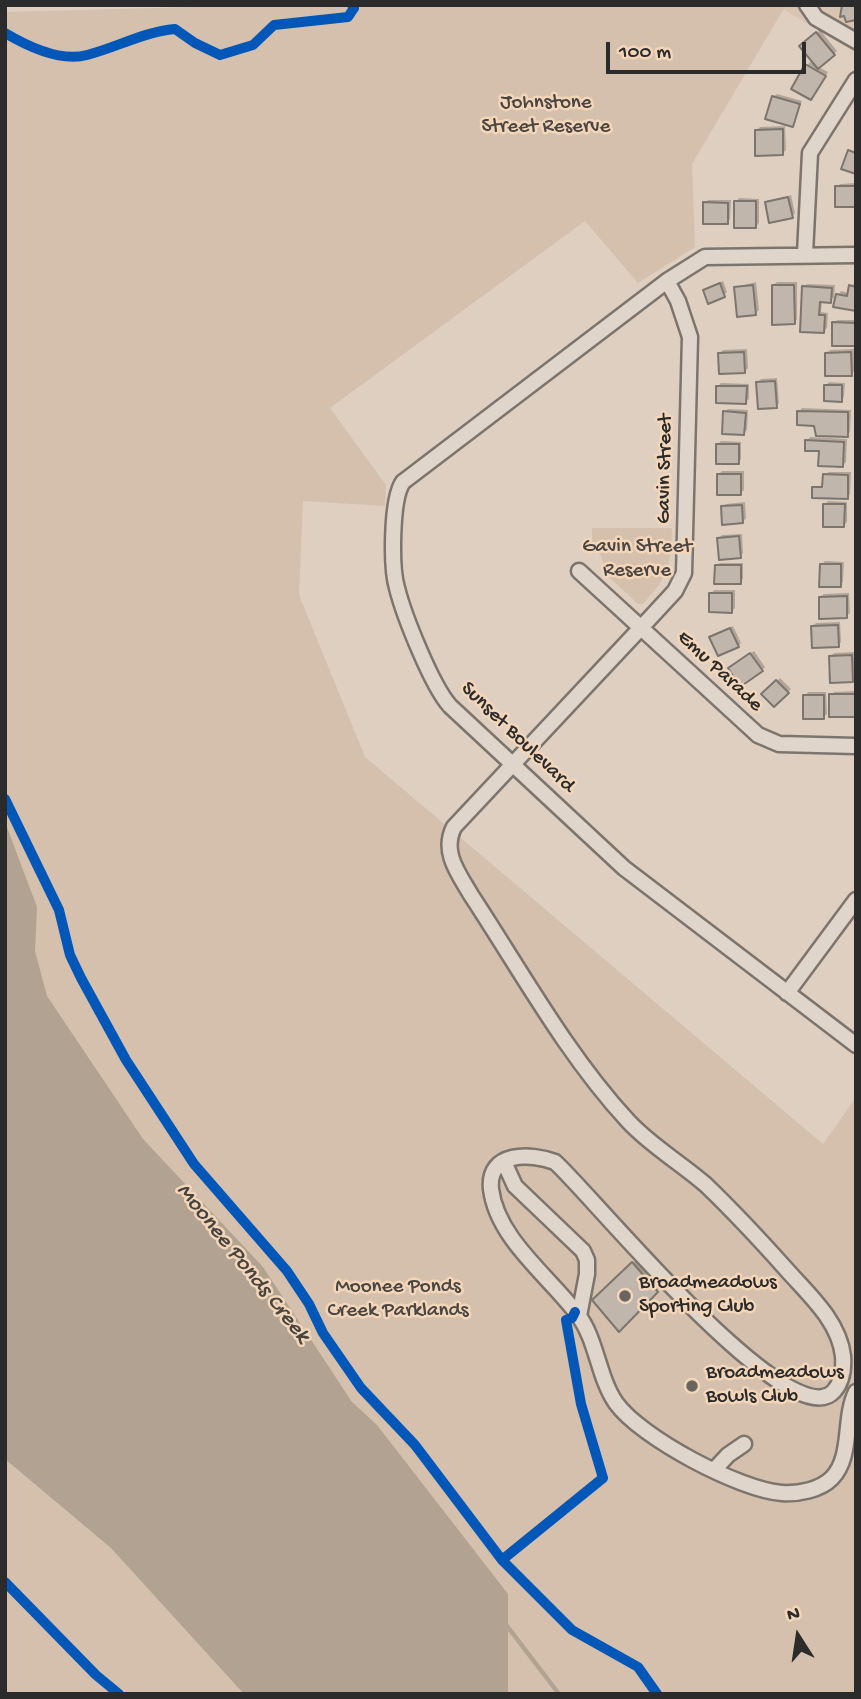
<!DOCTYPE html>
<style>
body{margin:0}
#map{position:relative;width:861px;height:1699px;overflow:hidden;background:#decfc0;font-family:"Gochi Hand",sans-serif}
canvas{display:block}
.frame{position:absolute;inset:0;border:7px solid #2b2b2b;pointer-events:none}
.north{position:absolute;left:763px;top:1601px;width:70px;height:70px;-webkit-text-stroke:5px #f3d6b9;paint-order:stroke;rotate:348deg;font-size:19px;font-weight:700;line-height:28px;text-align:center;color:#2b2b2b}
.north::after{content:'';display:block;margin:auto;width:24px;height:32px;background:#2b2b2b;clip-path:polygon(50% 0,100% 100%,50% 72%,0 100%)}
.scale{position:absolute;left:606px;top:42px;width:200px;height:32px;box-sizing:border-box;border:4px solid #2b2b2b;border-top:0;padding-left:9px;font-size:21px;line-height:24px;white-space:nowrap;color:#2b2b2b;-webkit-text-stroke:5px #f3d6b9;paint-order:stroke}
</style>
<div id="map">
<canvas width="861" height="1699"></canvas>
<div class="frame"></div>
<div class="north">N</div>
<div class="scale">100 m</div>
</div>
<script>
const c = document.querySelector('canvas').getContext('2d');
c.lineJoin = 'round';
function fillPath(path, color) { c.fillStyle = color; c.fill(path, 'evenodd'); }
function trace(path, color, width, dash) { c.strokeStyle = color; c.lineWidth = width; c.lineCap = dash ? 'butt' : 'round'; c.setLineDash(dash || []); c.stroke(path); }
function write(font, color, halo, rows, align = 'center') {
  c.font = font + ' "Gochi Hand",sans-serif'; c.lineWidth = 5; c.setLineDash([]); c.textBaseline = 'middle'; c.strokeStyle = halo; c.fillStyle = color; for (const [text, x, y, turn = 0] of rows) {
    c.save(); c.translate(x, y); c.rotate((+turn || 0) * Math.PI / 180); c.textAlign = isNaN(turn) ? turn : align; if (halo) c.strokeText(text, 0, 0); c.fillText(text, 0, 0); c.restore();
  }
}
fillPath(new Path2D(`
 M786 5H856V53L783 9Z`), '#d8c4b0');
fillPath(new Path2D(`
 M272 5H786L692 164 695 247 638 283 585 221 330 408 386 485 385 506 303 501 299 595 365 757 823 1144 856 1097V1694H5V12Z
 M592 528H672C671 567 669 575 643 604H638L610 578 601 556 592 546Z`), '#d4c0ac');
fillPath(new Path2D(`
 M5 822 37 907 35 951 47 996 143 1139 263 1267 352 1402 377 1425 508 1594V1694H244L111 1548 5 1459Z`), '#b2a291');
fillPath(new Path2D(`
 M820 30 837 51 818 67 828 72 814 95 807 65 810 62 817 66 804 43Z
 M777 94 802 101 793 125 773 97Z
 M785 126 786 150 783 153 757 130 760 127Z
 M856 183V205L837 187 840 184Z
 M791 195 795 213 792 216 766 203Z
 M739 198 759 199V223L756 226 736 202Z
 M708 200H731L730 219 727 223 705 203Z
 M723 281 727 292 724 295 705 291Z
 M756 282 759 310 756 313 736 287Z
 M777 282H797V319L794 323 773 285Z
 M854 283H856V310L838 295 841 291 849 293Z
 M807 284 835 285 834 298 822 301 821 312 828 313 827 328 823 332 804 287Z
 M837 320H856V344L834 323Z
 M747 349 748 368 745 371 720 353 723 350Z
 M854 349V371L851 374 827 353 830 350Z
 M777 378 779 403 776 406 757 383 761 379Z
 M829 382 845 383 844 397 841 400 826 385Z
 M721 383 749 384V399L745 402 718 386Z
 M802 408 851 410 850 432 847 435 816 424 799 412Z
 M728 409 748 410 747 430 744 433 725 412Z
 M810 437 847 439 846 462 843 465 807 441Z
 M721 441 741 442V459L738 463 718 444Z
 M722 471H744V490L740 493 719 474Z
 M828 472H851L850 494 847 497 814 488 824 485Z
 M828 501 847 502V522L844 525 825 504Z
 M745 502 746 518 743 522 723 507 726 504Z
 M742 534 743 553 740 557 719 538 722 535Z
 M825 561 844 562 843 582 840 585 822 564Z
 M720 563H743V579L740 583 716 566Z
 M714 590H735V608L732 611 711 594Z
 M849 593 850 613 846 616 820 597 824 594Z
 M840 622 841 642 838 646 813 626 816 623Z
 M733 626 741 643 738 646 712 637Z
 M754 651 765 667 762 670 733 665Z
 M854 652 855 677 852 680 830 657 834 653Z
 M780 678 791 689 774 705 764 694Z
 M856 691V715L831 695 834 692Z
 M808 692H826L827 714 823 717 805 696Z
 M638 1258 662 1286 619 1329 595 1300Z`), '#0003');
trace(new Path2D(`
 M504 1622 559 1694`), '#b2a291', 4.5);
const building = new Path2D(`
 M842 5H856V20L846 22 844 16 840 17Z
 M816 32 835 55 818 69 799 46Z
 M805 64 826 76 811 100 791 89Z
 M772 96 800 104 793 127 765 119Z
 M783 129V155L755 156V130Z
 M848 150 856 153V174L841 169Z
 M835 186H856V207H835Z
 M788 197 793 218 769 223 765 202Z
 M734 201H756V228H734Z
 M703 202 728 203V224H703Z
 M720 283 725 297 708 304 703 290Z
 M753 285 756 315 737 317 734 287Z
 M772 285H794L795 324 772 325Z
 M849 285 856 287V311L833 307 836 294 847 296Z
 M802 286 832 288 831 303 820 302 819 315H825L824 333 800 332Z
 M832 322 856 323V346H832Z
 M744 352 745 373 719 374 718 353Z
 M851 352 852 376H825V353Z
 M775 381 777 408 758 409 756 382Z
 M824 385H842V402L824 401Z
 M716 386H747L746 404 716 403Z
 M723 411 746 413 744 435 722 434Z
 M797 411 848 412V437L816 436 814 426 797 425Z
 M805 440 844 442 843 467 818 466 819 451H805Z
 M716 444H739V464H716Z
 M717 474H741V495H717Z
 M823 474 848 475V499L812 498V487H822Z
 M823 504H845L844 527H823Z
 M742 505 743 523 722 525 721 506Z
 M739 536 741 558 719 560 717 538Z
 M820 564H841V587H819Z
 M715 565H741V584H714Z
 M709 593H732V613L709 612Z
 M847 596V618L819 619V597Z
 M838 625 839 647 812 648 811 626Z
 M730 628 739 647 718 656 709 637Z
 M750 653 763 671 740 687 728 668Z
 M852 655 853 682 830 683 829 656Z
 M776 680 789 693 774 707 761 694Z
 M829 694H856V717H829Z
 M803 695H824V719H803Z
 M632 1262 658 1292 619 1332 592 1300Z`);
fillPath(building, '#c0b6ac');
trace(building, '#7c756e', 2);
const minor = new Path2D(`
 M807 5 816 18 856 41
 M805 254 810 153 856 80
 M856 255 705 257 667 281 403 482C391 499 391 568 397 588 404 616 432 686 450 706L624 868 856 1045
 M667 281 678 301 690 337 684 573 675 591 651 617 454 827C441 852 459 874 471 895 521 971 567 1055 628 1121 651 1146 681 1163 706 1185 734 1212 761 1241 786 1269 809 1295 839 1321 843 1356 844 1369 843 1381 834 1391 791 1440 590 1193 555 1162 531 1153 487 1151 491 1189 497 1239 550 1277 578 1315 597 1340 598 1377 616 1403 641 1438 740 1490 782 1493 799 1494 820 1490 832 1478 853 1456 843 1418 856 1392
 M579 571 758 735 779 744 856 746
 M787 993 856 900
 M504 1162 515 1186 583 1251 587 1260V1274L579 1316
 M714 1470 728 1455 744 1444`);
trace(minor, '#7c756e', 19);
trace(minor, '#e0d5ca', 14);
trace(new Path2D(`
 M5 33C27 46 61 62 87 55 118 47 143 32 175 29L195 43 220 55 253 45 274 25 348 17 354 8 352 5
 M5 799 59 910 70 955 81 978 126 1060 194 1164 287 1271 309 1304 323 1333 361 1388 415 1445 502 1560 572 1630 638 1667 657 1694
 M502 1560 603 1478 581 1404 566 1320 572 1318 575 1312
 M5 1582 96 1675 119 1694`), '#0057b8', 10);
for (const [x, y, r, color] of [
 [625,1296,7,"#6a645f"],
 [692,1386,7,"#6a645f"]
]) { const dot = new Path2D(); dot.arc(x, y, r, 0, 2 * Math.PI); c.fillStyle = color; c.fill(dot); trace(dot, '#f3d6b9', 2.5); }
write('21px', '#4b4642', '#f3d6b9', [
 ["Johnstone",546,104],
 ["Street Reserve",546,128],
 ["Gavin Street",637,548],
 ["Reserve",637,572],
 ["Moonee Ponds",398,1288],
 ["Creek Parklands",398,1312]
]);
write('21px', '#2b2b2b', '#f3d6b9', [
 ["Gavin Street",666,469,-89],
 ["Emu Parade",719,672,43],
 ["Sunset Boulevard",517,738,44]
]);
write('21px', '#2b2b2b', '#f3d6b9', [
 ["Broadmeadows",639,1284],
 ["Sporting Club",639,1308],
 ["Broadmeadows",706,1374],
 ["Bowls Club",706,1398]
], 'left');
write('italic 23px', '#484440', '#f3d6b9', [
 ["Moonee Ponds Creek",242,1264,51]
]);
</script>
